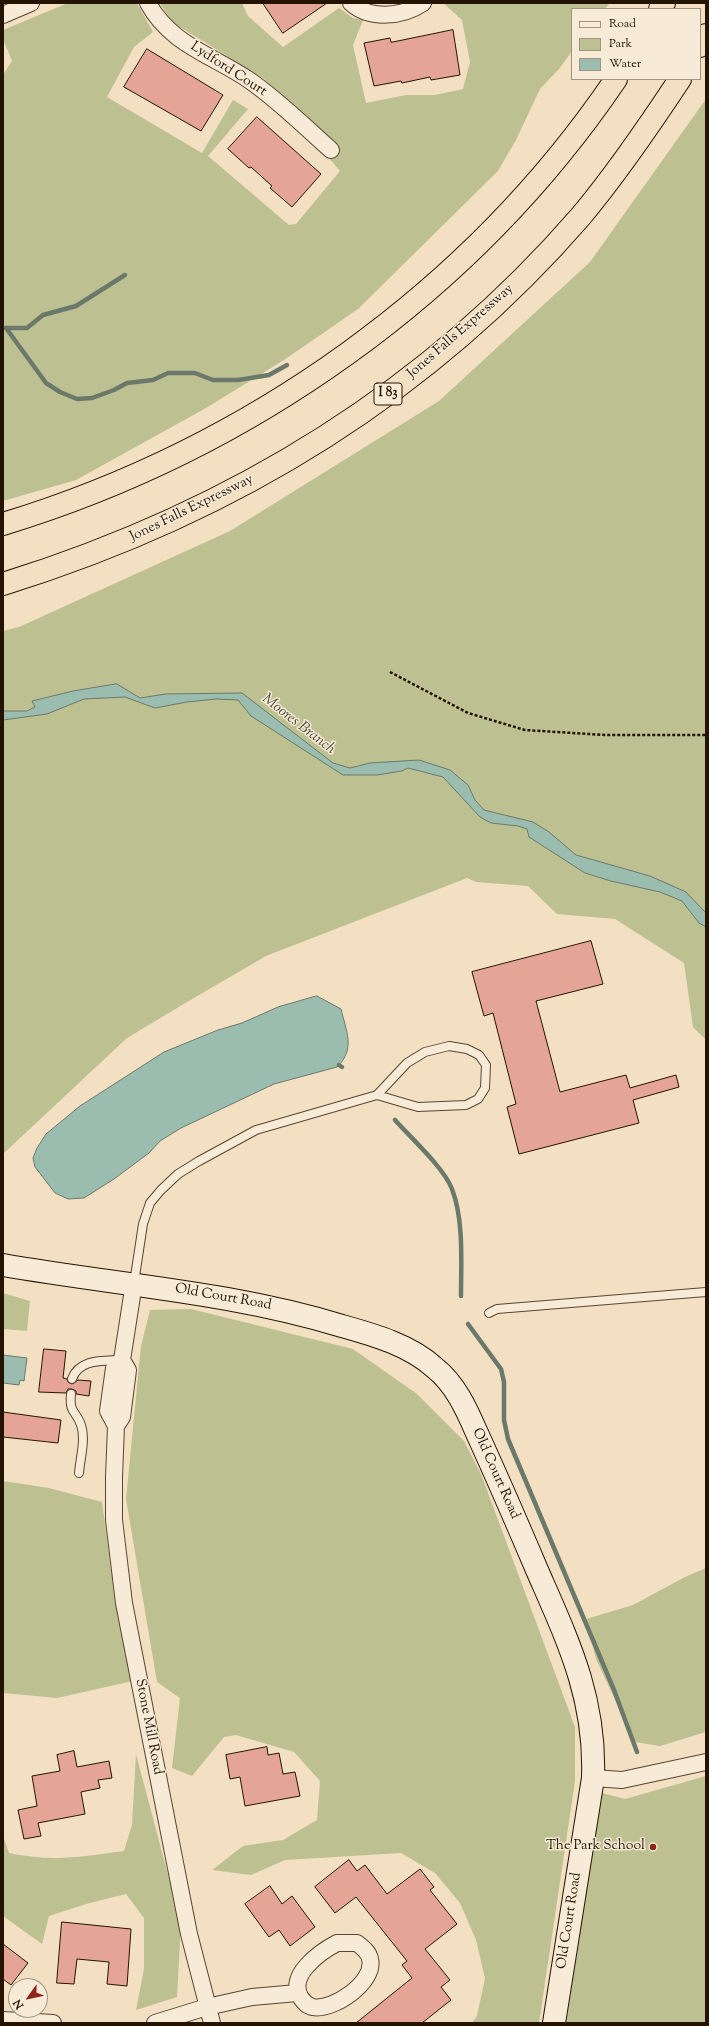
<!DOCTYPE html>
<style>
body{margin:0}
#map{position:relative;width:709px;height:2026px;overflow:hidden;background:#f3dfc2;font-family:"Sorts Mill Goudy",serif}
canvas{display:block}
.frame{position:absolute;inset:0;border:4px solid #241301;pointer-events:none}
.legend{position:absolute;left:571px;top:8px;width:130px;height:72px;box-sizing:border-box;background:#f7ead7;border:1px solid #a39481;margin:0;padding:5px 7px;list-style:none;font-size:12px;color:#241301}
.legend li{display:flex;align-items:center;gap:8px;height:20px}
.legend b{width:20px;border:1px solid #a39481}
.north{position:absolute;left:8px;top:1978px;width:40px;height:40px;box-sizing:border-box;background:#f7ead7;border:1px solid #a39481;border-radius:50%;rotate:237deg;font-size:11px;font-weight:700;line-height:16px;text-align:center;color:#241301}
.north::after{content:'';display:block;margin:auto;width:14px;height:18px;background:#8f2418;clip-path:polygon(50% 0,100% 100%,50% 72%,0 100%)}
</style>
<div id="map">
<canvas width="709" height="2026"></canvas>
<div class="frame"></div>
<ul class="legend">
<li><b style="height:5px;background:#f7ead7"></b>Road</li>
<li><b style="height:11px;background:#bdc192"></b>Park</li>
<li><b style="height:11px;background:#9bbdb0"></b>Water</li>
</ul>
<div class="north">N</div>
</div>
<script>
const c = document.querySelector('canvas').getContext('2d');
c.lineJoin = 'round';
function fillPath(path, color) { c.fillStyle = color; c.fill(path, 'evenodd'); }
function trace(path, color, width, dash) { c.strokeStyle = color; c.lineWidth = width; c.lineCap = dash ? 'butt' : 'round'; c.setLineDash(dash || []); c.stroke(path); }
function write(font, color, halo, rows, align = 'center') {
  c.font = font + ' "Sorts Mill Goudy",serif'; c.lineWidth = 3; c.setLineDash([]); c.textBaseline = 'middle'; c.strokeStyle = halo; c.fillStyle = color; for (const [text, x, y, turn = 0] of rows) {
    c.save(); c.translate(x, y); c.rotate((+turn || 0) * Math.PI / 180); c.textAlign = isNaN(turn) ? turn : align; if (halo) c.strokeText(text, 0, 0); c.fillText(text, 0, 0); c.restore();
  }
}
fillPath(new Path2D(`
 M68 3H137L153 32 134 47 107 97 202 153 233 100 248 109 208 156 289 225 296 224 340 171 329 158 339 146 263 78 172 22 160 3H242L248 16 283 47 339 8 353 18 363 20 353 45 366 103 406 95H435L463 89 470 62 462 20 443 3H610L605 9H572V51L559 69 540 89 516 140 498 171 358 309 284 360 206 408 76 480 3 501V75L12 61 3 39V30Z
 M706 99V1040L693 1027 684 963 615 919 557 914 528 886 476 882 467 878 266 956 187 1002 127 1038 3 1154V631L19 627 230 531 439 401 590 262Z
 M3 1293 30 1301 27 1331 3 1329Z
 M191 1309 353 1349 417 1394 464 1441 481 1474 575 1727V1781L539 2023H472L477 2016 485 1978 476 1940 460 1903 435 1873 401 1853 285 1860 251 1875 212 1870 243 1846 283 1840 317 1820 320 1781 294 1752 236 1735 224 1737 192 1776 172 1768 180 1698 157 1682 126 1499 141 1346 150 1310Z
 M3 1481 49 1488 102 1502 113 1582 133 1681 57 1698 3 1693Z
 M706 1568V1732L660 1746 635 1742 596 1659 586 1619 633 1605 685 1577Z
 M136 1754 181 1924 177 1997 136 2010 144 1969V1918L126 1894 86 1904 49 1916 42 1944 3 1916V1836L9 1853C52 1862 81 1857 124 1851L132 1825Z
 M706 1776V2023H566L602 1793 625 1799Z`), '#bdc192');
const water = new Path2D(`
 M117 684 140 698 166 694 242 693 333 763 350 768 370 763 419 760 450 770 468 785 475 800 484 810 533 822 549 832 576 855 650 876 686 892 706 913V927L699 923 682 901 660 892 611 881 585 873 529 837 527 829 518 826 491 823 480 817 443 777 408 768 402 771 377 775H343L251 716 238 700 216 699 187 702 155 708 125 697 84 699 47 714 3 720V711H27L35 707 32 701 73 691Z
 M317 996 341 1009C346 1031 356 1049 337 1067L274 1084 181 1128 160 1141 149 1153 114 1179 84 1198 68 1199 55 1193 35 1167 33 1158 37 1148 46 1134 80 1106 164 1052 218 1030 242 1023 278 1007Z
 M3 1355 27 1358 24 1381 20 1380 19 1385 3 1383Z`);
fillPath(water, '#9bbdb0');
trace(water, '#6b796a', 1);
trace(new Path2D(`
 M6 328 46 383 60 392 77 399 92 398 114 390 127 383 153 380 168 373H195L213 380H238L269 375 287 365
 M6 328H27L43 315 76 306 125 275
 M339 1065 342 1067
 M395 1120C411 1138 444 1168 452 1189 464 1220 461 1263 461 1296
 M468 1324 501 1369 504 1382V1420L508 1439 614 1690 637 1752`), '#6b796a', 4.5);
const building = new Path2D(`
 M263 3H327L283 33Z
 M453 30 460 75 431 80 430 77 402 83 401 81 374 86 364 43 390 38 391 42Z
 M147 49 223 95 201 131 124 87Z
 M257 117 321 174 292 207 270 188 272 186 251 167 249 168 228 149Z
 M591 941 603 984 536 1001 560 1092 626 1075 630 1088 676 1075 679 1087 633 1100 639 1123 519 1154 507 1107 516 1104 493 1013 484 1016 472 972Z
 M44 1349 66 1351 63 1378 67 1379 68 1382 72 1384 78 1380 91 1381 89 1396 76 1394V1391L72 1389H68L66 1393 39 1392Z
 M3 1412 61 1420 58 1443 3 1437Z
 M267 1747 268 1755 279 1753 283 1774 295 1772 300 1796 245 1806 240 1777 230 1779 226 1755Z
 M74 1751 77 1767 109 1761 112 1778 98 1780 100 1788 81 1792 85 1814 38 1823 41 1836 24 1839 18 1810 37 1806 32 1776 60 1771 57 1755Z
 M349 1860 357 1871 365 1865 387 1894 420 1869 434 1887 430 1890 457 1924 425 1949 450 1980 441 1987 451 2000 422 2023H356L412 1978 402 1965 407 1961 356 1897 335 1913 315 1887Z
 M270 1886 282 1904 292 1896 315 1927 290 1946 279 1930 269 1937 245 1904Z
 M62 1922 131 1929 127 1986 107 1984 109 1962 77 1959 74 1984 57 1983Z
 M3 1944 28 1963 11 1985 3 1979Z`);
fillPath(building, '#e4a596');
trace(building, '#241301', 1);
const lane = new Path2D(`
 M134 1283 143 1224 150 1203 161 1190 178 1174 199 1161 256 1130 377 1095 407 1063 425 1052 449 1046 467 1049 479 1055 486 1065 485 1088 478 1099 466 1105 418 1107 377 1095
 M489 1313 497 1309 706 1292
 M72 1379C79 1359 102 1361 120 1360
 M71 1394C69 1414 76 1410 81 1425 86 1439 80 1459 79 1473`);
const street = new Path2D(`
 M148 3C170 44 212 55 249 80 278 100 304 126 331 150
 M351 3C370 20 402 17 423 3
 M3 15 31 3
 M134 1283 122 1360 128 1370 122 1417 116 1426 114 1477V1520L124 1603 189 1934 212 2023
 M116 1426 108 1411 114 1368 122 1360
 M593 1778 622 1780 706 1762
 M337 1943H357C362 1947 369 1952 370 1959 376 1982 333 2011 313 2007 307 2006 304 2002 301 1998 286 1976 320 1952 337 1943Z
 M3 2020 53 2023
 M155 2023 207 2007 252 1997 297 1993`);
const secondary = new Path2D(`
 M3 1265C117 1285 231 1292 342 1326 374 1335 410 1345 435 1368 455 1384 466 1408 476 1431 497 1477 517 1523 537 1570 568 1641 596 1698 593 1778L554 2023`);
const highway = new Path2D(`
 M660 9 664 3
 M700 46 706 35
 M3 524C249 449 471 293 616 79
 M3 584C228 514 426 395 581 216 617 173 649 126 680 79`);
trace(lane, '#584631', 10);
trace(street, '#584631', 18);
trace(secondary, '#241301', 24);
trace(highway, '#241301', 24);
trace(new Path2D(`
 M390 672 468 713 525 730 605 735H706`), '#241301', 2.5, [3, 2]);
trace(lane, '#f7ead7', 8);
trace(street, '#f7ead7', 16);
trace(secondary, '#f7ead7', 22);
trace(highway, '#f3dfc2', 22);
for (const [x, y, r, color] of [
 [653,1847,4,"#8f2418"]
]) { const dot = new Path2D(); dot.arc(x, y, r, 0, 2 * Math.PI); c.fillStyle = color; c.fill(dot); trace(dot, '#f7ead7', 1.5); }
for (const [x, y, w] of [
 [388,394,28]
]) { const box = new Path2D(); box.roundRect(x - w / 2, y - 11, w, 22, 3); c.fillStyle = '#f7ead7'; c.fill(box); trace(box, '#241301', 1); }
write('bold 13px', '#241301', null, [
 ["I 83",388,394]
]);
write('14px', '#241301', '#f7ead7', [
 ["Lydford Court",228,70,33],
 ["Jones Falls Expressway",461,332,-41],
 ["Jones Falls Expressway",192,509,-26],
 ["Old Court Road",223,1298,10],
 ["Old Court Road",495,1474,66],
 ["Stone Mill Road",148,1727,79],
 ["Old Court Road",570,1921,-81]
]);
write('14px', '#241301', '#f7ead7', [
 ["The Park School",645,1847]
], 'right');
write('italic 15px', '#4e4e3e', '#f7ead7', [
 ["Moores Branch",298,725,38]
]);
</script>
